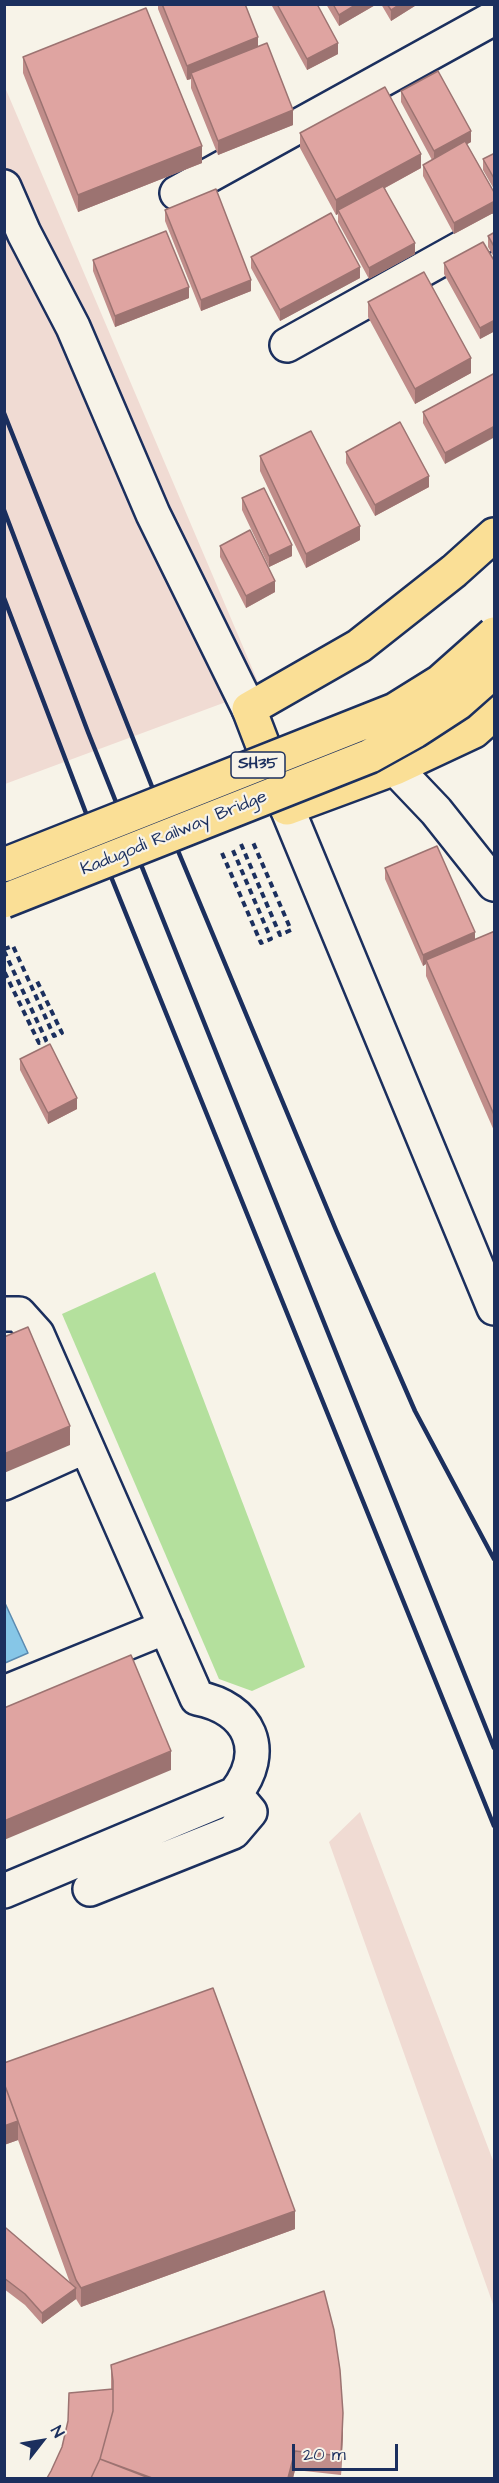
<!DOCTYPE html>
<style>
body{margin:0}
#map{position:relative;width:499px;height:2483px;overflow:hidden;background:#f7f3e8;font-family:"Architects Daughter",sans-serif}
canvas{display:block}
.frame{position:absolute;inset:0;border:6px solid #1b2f5e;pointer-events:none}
.north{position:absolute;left:12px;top:2411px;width:60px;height:60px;-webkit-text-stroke:4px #f7f3e8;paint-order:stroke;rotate:59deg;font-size:16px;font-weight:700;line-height:24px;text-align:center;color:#1b2f5e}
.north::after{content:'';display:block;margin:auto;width:21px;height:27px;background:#1b2f5e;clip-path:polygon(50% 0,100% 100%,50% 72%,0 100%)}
.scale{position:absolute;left:292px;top:2444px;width:106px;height:27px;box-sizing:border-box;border:3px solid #1b2f5e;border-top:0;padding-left:8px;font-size:18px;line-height:21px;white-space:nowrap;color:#1b2f5e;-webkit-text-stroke:4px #f7f3e8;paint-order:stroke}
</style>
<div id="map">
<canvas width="499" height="2483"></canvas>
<div class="frame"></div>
<div class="north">N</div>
<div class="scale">20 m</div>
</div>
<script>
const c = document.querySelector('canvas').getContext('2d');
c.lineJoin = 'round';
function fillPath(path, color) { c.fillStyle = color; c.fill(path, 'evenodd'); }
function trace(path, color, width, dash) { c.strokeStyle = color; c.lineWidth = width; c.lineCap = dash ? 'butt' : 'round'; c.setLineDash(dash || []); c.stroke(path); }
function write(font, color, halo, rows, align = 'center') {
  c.font = font + ' "Architects Daughter",sans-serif'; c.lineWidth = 4.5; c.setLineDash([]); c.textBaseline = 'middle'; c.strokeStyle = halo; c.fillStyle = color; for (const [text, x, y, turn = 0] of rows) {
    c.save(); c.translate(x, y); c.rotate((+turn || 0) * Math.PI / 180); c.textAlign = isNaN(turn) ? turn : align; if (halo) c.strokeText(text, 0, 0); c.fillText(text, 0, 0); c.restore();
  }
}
fillPath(new Path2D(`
 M4 85 261 689 5 784H4Z
 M360 1812 494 2163V2307L329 1842Z`), '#f0dbd3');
fillPath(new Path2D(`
 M155 1272 305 1667 252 1691 219 1679 62 1314Z`), '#b4e09d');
const water = new Path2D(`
 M4 1601 28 1653 5 1663H4Z`);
fillPath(water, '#86c6e7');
trace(water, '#5b8ab0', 1.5);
const minor = new Path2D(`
 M4 187 24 233 73 327 153 514 249 709
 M177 193 494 18
 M287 345 494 230
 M395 768 436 811 494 884
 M287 808 494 1308
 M4 1314H19L37 1334 197 1698C250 1708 269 1751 235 1794L4 1891
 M4 1483 86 1446
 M4 1693 166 1627
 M90 1889 233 1832 250 1812 235 1794`);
const major = new Path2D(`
 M494 535 454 571 359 646 249 709 287 808 395 768 474 731 494 713`);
trace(minor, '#1b2f5e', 38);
trace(major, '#1b2f5e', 38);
trace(new Path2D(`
 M241 844 280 935 291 930 252 840
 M222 853 261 943 271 939 232 848
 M4 949 13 946 54 1036 62 1033 36 979
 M4 951 46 1040 39 1043 4 971`), '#1b2f5e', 4, [6, 4.5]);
trace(minor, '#f7f3e8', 33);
trace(major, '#fadf96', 33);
trace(new Path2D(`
 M4 413 166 822 336 1230 415 1411 494 1559
 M4 510 88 732 494 1748
 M4 598 97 842 494 1826`), '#1b2f5e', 4.5);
const majorBridge = new Path2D(`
 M4 865 395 710 440 682 494 634
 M4 901 370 756 415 731 458 703 494 671`);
trace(majorBridge, '#1b2f5e', 38, []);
trace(majorBridge, '#fadf96', 33);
fillPath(new Path2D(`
 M158 4H245L258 46 293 125 218 155 191 88V79L187 80 158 9Z
 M272 4H317L338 54 307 70 272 6Z
 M326 4H377L339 26Z
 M381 4H418L391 21Z
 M23 57 202 163 78 212 23 73Z
 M401 91 471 142 467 144 495 194V212L454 234 423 176V165L432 160 401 102Z
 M300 133 421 168 385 188 415 254 369 279 338 222V214L336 215 300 148Z
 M495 153V191L483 170V159Z
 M165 210 251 291 201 311 165 221Z
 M495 232V259L488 247V236Z
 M251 257 360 278 280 321 251 268Z
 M93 260 189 298 115 327 93 271Z
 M495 262V331L480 339 444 274V263Z
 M368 302 471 373 415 404 368 317Z
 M495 373 445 464 423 423V412Z
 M346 452 429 487 375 516 346 463Z
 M260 456 360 540 306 568 260 471Z
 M242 498 292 556 269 567 242 510Z
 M220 546 275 592 246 608 220 557Z
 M385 868 475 940 495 931V1133L426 976V964L423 966 385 879Z
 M20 1059 77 1109 48 1124 20 1070Z
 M4 2063 295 2229 81 2307 76 2299 42 2324 25 2305 4 2289V2228L70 2283 18 2140 4 2145Z
 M111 2365 343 2432 341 2475 295 2470 293 2478H47L111 2389Z`), '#c08d8a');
fillPath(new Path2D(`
 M357 4H377L339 26V15Z
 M400 4H418L391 21V10Z
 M258 37V52L191 73V79L187 80V66Z
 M338 43V54L307 70V59Z
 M293 110V125L218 155V141Z
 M471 131V142L434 163V151Z
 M202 146V163L78 212V195Z
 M421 154V168L339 213 338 210V214L336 215V200Z
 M495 201V212L454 234V223Z
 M415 243V254L369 279V268Z
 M360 267V278L280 321V310Z
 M251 280V291L201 311V300Z
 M189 287V298L115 327V316Z
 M495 320V331L480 339V328Z
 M471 358V373L415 404V389Z
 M495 426V437L445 464V453Z
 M429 476V487L375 516V505Z
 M360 526V540L306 568V554Z
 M292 545V556L269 567V556Z
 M275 581V592L246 608V596Z
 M475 932V943L426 960V964L423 966V955Z
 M77 1098V1109L48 1124V1113Z
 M70 1426V1445L4 1473V1454Z
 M171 1751V1770L4 1840V1821Z
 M18 2121V2140L4 2145V2126Z
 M6 2165V2184L4 2185V2166Z
 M295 2211V2229L81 2307V2288Z
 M76 2288V2299L42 2324V2313Z
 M343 2413V2432L341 2475V2456Z
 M295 2451V2470L293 2478H288Z`), '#9c7371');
const building = new Path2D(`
 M162 4H245L258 37 187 66Z
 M277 4H317L338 43 307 59Z
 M333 4H357L339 15Z
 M387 4H400L391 10Z
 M146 8 202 146 78 195 23 57Z
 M267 43 293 110 218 141 191 73Z
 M438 71 471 131 434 151 401 91Z
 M385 87 421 154 336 200 300 133Z
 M465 141 495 194V201L454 223 423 165Z
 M495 153V180L483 159Z
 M383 186 415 243 369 268 338 210Z
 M216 189 251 280 201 300 165 210Z
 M331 213 360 267 280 310 251 257Z
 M166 231 189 287 115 316 93 260Z
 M495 232V248L488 236Z
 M483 242 495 262V320L480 328 444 263Z
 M424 272 471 358 415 389 368 302Z
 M495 373V426L445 453 423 412Z
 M400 422 429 476 375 505 346 452Z
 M311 431 360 526 306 554 260 456Z
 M264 488 292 545 269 556 242 498Z
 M250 530 275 581 246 596 220 546Z
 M437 846 475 932 423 955 385 868Z
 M495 931V1117L426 960Z
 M50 1044 77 1098 48 1113 20 1059Z
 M28 1327 70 1426 4 1454V1337Z
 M131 1655 171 1751 4 1821V1708Z
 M213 1988 295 2211 81 2288 76 2280 4 2083V2063Z
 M4 2083 18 2121 4 2126Z
 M4 2228H6L76 2288 42 2313 25 2294 4 2278Z
 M324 2291 334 2330 340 2370 343 2413 341 2456 295 2451 288 2478H152L100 2459 113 2411V2381L111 2365Z
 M113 2389V2411L100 2459 91 2478H47L51 2471 62 2447 68 2421 69 2393Z
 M100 2459 149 2478H91Z`);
fillPath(building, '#dfa4a1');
trace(building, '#9c7371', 1.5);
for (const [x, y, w] of [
 [258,765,54]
]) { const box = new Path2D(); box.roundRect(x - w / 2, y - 13, w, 26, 4.5); c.fillStyle = '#f7f3e8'; c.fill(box); trace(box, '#1b2f5e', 1.5); }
write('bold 16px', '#1b2f5e', null, [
 ["SH35",258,765]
]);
write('18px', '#1b2f5e', '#f7f3e8', [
 ["Kadugodi Railway Bridge",174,834,-22]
]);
</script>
